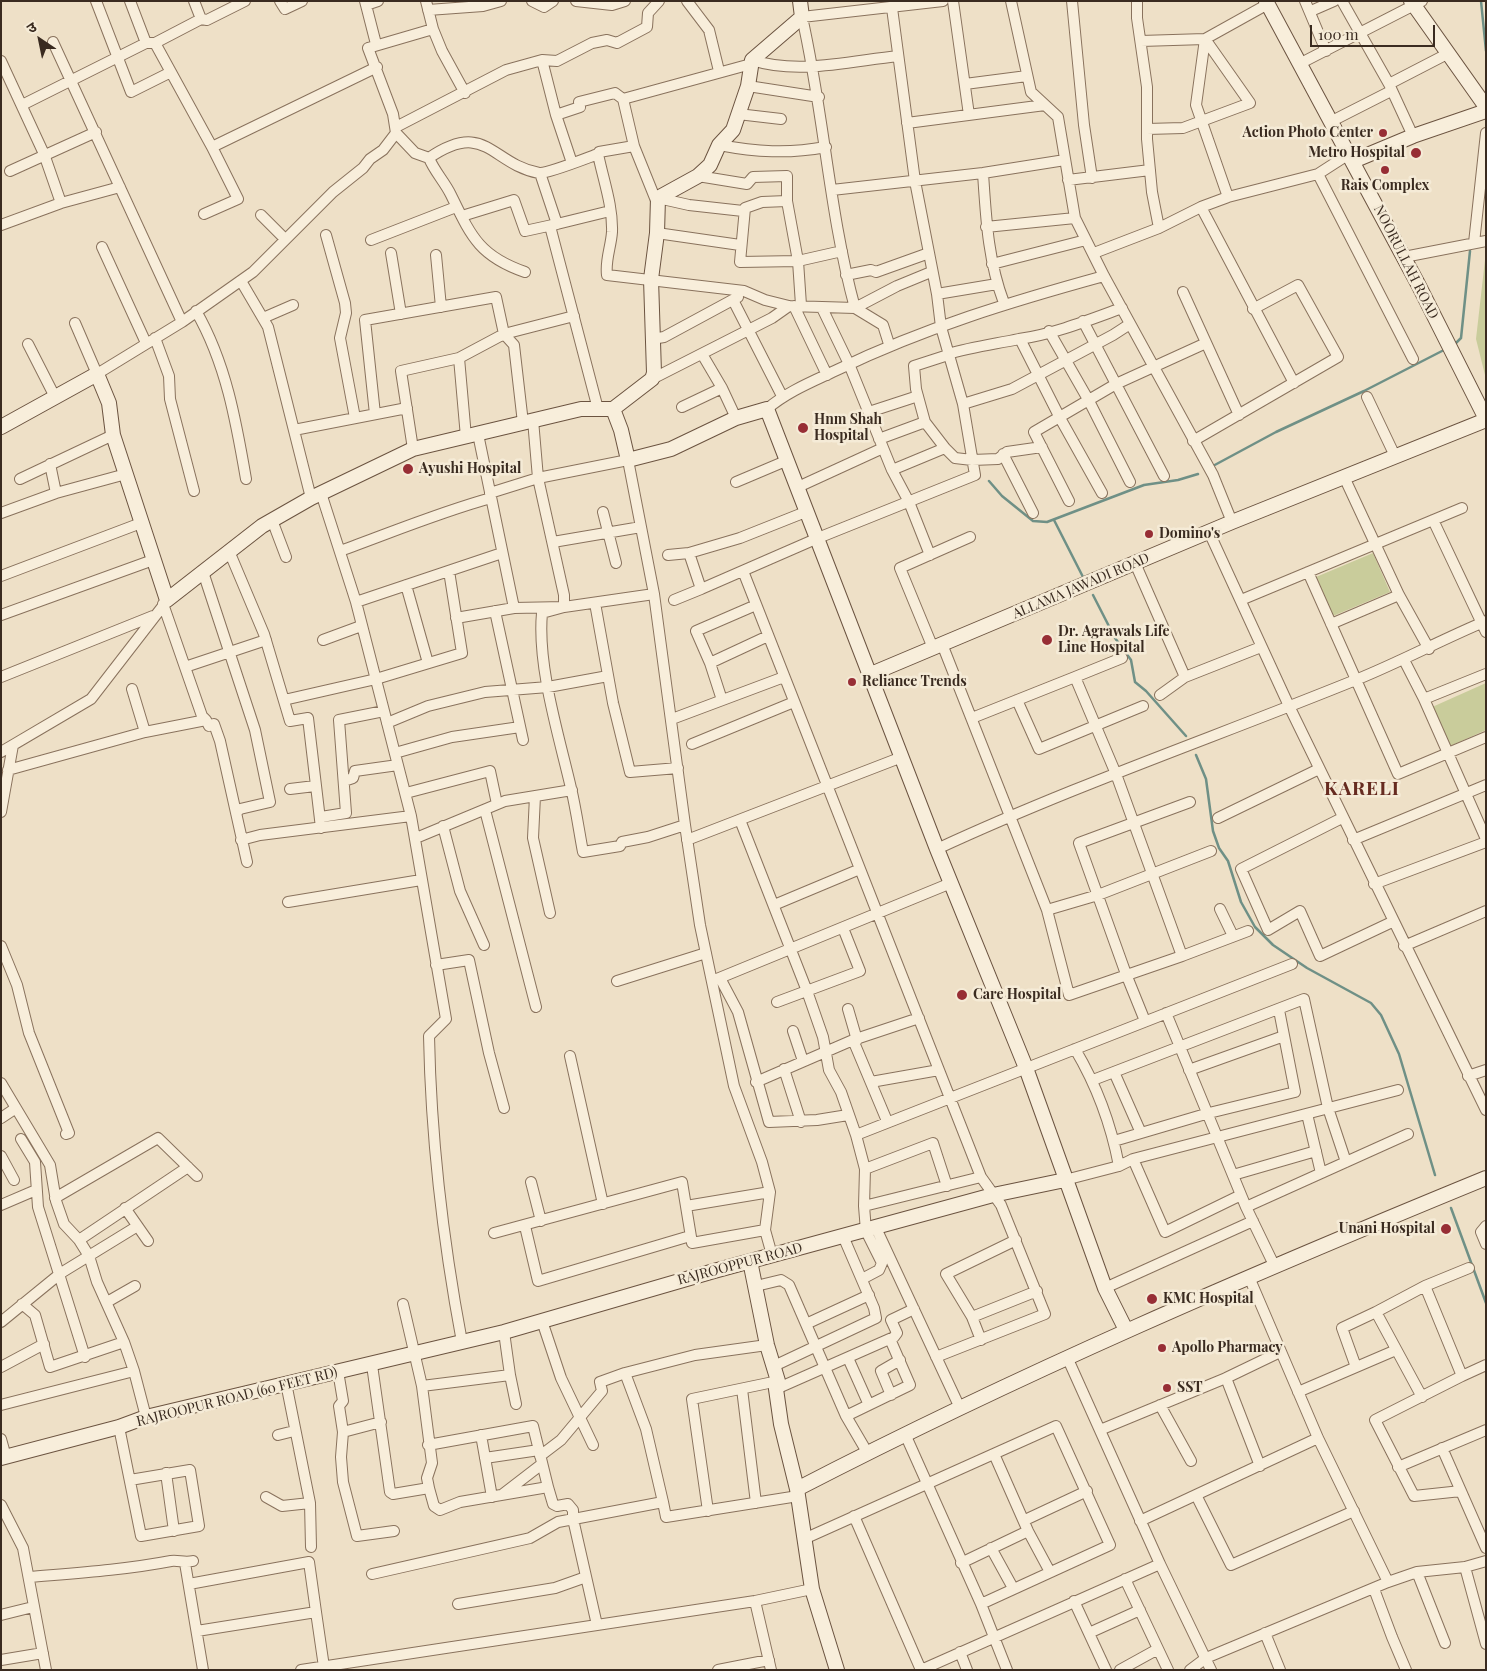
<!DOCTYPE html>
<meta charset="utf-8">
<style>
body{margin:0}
#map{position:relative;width:1487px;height:1671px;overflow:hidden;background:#eee0c7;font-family:"Playfair Display","Noto Sans Devanagari",serif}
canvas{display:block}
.frame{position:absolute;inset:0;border:2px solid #3a2b20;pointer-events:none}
.north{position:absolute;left:15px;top:15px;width:50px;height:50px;-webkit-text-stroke:4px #f5ebd7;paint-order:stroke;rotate:326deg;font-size:14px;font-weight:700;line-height:20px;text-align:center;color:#3a2b20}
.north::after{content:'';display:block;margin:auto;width:18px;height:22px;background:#3a2b20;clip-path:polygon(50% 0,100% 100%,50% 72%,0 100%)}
.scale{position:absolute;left:1310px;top:25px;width:125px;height:22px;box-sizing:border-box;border:2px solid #3a2b20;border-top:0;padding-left:6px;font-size:15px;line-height:18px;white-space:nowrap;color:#3a2b20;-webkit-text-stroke:4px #f5ebd7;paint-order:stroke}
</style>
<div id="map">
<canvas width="1487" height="1671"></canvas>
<div class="frame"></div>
<div class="north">उ</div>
<div class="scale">100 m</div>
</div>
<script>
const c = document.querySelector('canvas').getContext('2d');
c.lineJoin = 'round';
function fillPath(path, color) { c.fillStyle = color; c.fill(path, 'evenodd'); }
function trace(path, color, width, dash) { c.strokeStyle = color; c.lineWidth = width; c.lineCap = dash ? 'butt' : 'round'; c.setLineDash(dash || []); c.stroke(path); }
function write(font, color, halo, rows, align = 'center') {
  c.font = font + ' "Playfair Display",serif'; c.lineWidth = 5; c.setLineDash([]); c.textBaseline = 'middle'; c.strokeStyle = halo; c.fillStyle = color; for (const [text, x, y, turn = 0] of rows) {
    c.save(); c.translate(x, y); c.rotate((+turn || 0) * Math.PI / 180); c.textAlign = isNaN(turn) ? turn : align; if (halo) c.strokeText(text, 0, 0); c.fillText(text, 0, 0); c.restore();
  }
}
fillPath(new Path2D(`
 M1486 251V379L1476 339Z
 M1373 553 1390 592 1333 616 1316 577Z
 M1486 683V730L1448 747 1430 708Z`), '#c9cc9b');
trace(new Path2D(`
 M1481 1 1486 51
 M1455 344 1461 338 1470 251
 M1211 467 1276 432 1364 391 1442 351
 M989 481 1002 496 1033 521 1047 522 1144 485 1178 480 1198 474
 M1054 520 1083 577
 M1093 595 1115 638 1131 660 1135 682 1146 691 1186 736
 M1196 755 1206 779 1213 831 1219 848 1228 861 1241 902 1255 927 1273 945 1307 968 1371 1003 1381 1015 1399 1054 1435 1175
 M1451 1208 1486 1303`), '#6f9086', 2.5);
const street = new Path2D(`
 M96 1 131 92 171 72
 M130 1 146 43
 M194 1 201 19
 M280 1 285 9 302 1
 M365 1 376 44
 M532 1 544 7 553 1
 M576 1 612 5 625 1
 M687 1 709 30 719 71
 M953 1 969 115
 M1011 1 1031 92 1058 117 1075 218 1104 276 1213 475 1232 522
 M1072 1 1084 125 1092 178
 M1137 1V18L1147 87V139L1152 192 1159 228
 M1305 1 1326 51
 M1342 1 1389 84 1413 136
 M366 5 378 1
 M892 8 915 181 937 294 997 284
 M428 10 483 6 501 1
 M1311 11 1334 1
 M433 29 442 51 465 93
 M1141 41 1205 39 1268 4
 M53 42 182 322
 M155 43 212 147 377 67
 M542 60 556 115 580 107 579 102 615 93 623 99
 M752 60C798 75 851 61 898 56
 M1 61 44 154 61 203
 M1301 63 1422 1
 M965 84 1027 76
 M1389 84 1449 53
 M748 86 819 97
 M22 105 146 43H155L201 19 207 20 245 1
 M738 114 781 119
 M556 115 572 163
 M1332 121 1391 91
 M907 123 1045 105
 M396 127 506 70 542 60 557 61 592 43 607 40 617 43 647 27 648 13 659 1
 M1147 129 1183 128 1250 103 1205 39 1196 105 1228 197
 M396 133 415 153 429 158C434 171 445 182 451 195 471 236 479 256 525 272
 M719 145C756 152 788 154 826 147
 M634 146 657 203
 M598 154C603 179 613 206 612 232 611 247 605 260 607 275L744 291 765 300 789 306 855 308 897 286 931 272
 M429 158C486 119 491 164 539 173 547 174 587 158 598 154L599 152 634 146 623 99 751 64
 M10 171 96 132
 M983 173C986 218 988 261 1004 303
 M1318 174 1413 359
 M698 176 747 184 753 177 787 176V201L798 261 801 305
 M1068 180 1150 170
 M832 190 983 173 1065 160
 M658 198 689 205 743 211 745 208 762 202 787 201
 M1201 207 1294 383
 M745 208 740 262 798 261 842 251
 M204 214 238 199 212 147
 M261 215 285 239
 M462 216 514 200 525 231 557 224 540 173
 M557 224 610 211
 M1 225 61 203 120 187
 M550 226 598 409
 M986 227 1075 218
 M657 233 740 245
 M326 235 345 303 346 313 340 338 355 418
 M371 240 456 207
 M1474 243 1486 133
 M102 247 146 343
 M391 253 401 314
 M1094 253 1159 228 1201 207 1228 197 1318 174 1349 154
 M436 255 441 307
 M1404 257 1486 241
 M992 264 1086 240
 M846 275 871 270 876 272 929 253
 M241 281 268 327 311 498
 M1183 292 1239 415
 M733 300 782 396
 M794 306 827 375
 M822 308 849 364 892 470 909 502 930 555
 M196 311C226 363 236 421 246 479
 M263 318 293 305
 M1083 321 1164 476
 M75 323 97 374 182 322 253 272 333 192 363 168 370 159 383 150 396 133 393 114 368 48 433 29 426 1
 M1049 331 1089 401 1130 482
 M155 338 169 376 170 399 194 491
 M652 339 664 337 738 297
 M1020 339 1060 418 1102 493
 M28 344 55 397
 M889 344 883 325 855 308C829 213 824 113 802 17L943 1
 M702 354 722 388
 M948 354C972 347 995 344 1019 339 1054 334 1089 320 1122 308
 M459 358 466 437
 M652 379 772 318 789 306
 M1367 397 1395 456
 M963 404 1012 389 1113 335 1130 324
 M682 407 722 388 736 418
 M767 409C788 391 814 381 839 369 924 328 1013 301 1104 276
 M869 412 918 396
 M375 414 365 320 496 297 504 334 514 345 523 423
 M533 420 538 478 564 595V607L542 613C537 666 559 736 571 788 576 809 579 831 583 852L620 846 622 842 648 837 685 825
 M294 430 407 408
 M478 434 514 608
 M879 439 925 422
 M1193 441 1338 357 1298 285 1253 309
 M945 448 955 458 972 460 998 459 1007 452 1042 447
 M413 449 401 371 459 358 504 334 574 316
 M1003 454 1033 513
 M50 464 56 493
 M892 470 945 448 925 422 916 389 914 366 948 355
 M20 479 113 435
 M1345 479 1399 595 1429 649
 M736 482 788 460
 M798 487 883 448
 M321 493 356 602 411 816 446 1019 429 1036C431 1139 443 1241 462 1342
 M490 493 538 478 628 460 654 594 685 825 700 925 734 1086 762 1162 770 1192 765 1230 772 1255
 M1069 501 1034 432 1116 384 1206 343
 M603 512 616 563
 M1 513 56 493 126 474
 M272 520 286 557
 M1433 520 1486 632
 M1209 532 1289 706 1486 1110
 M553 542 641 527
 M229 551 264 634 290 721 308 718 321 828
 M340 551C390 533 440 512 491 498
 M689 553 740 538 808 511
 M668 555 689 553 701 589 818 538 975 475 963 404 941 327 937 294
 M1135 563 1185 677
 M743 571 981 1177 1001 1205 1045 1314 936 1357
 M203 572 255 730 270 802 240 809 236 813
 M1308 572 1398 774 1486 737
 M1 576 141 523
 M406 585 428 663
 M674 600 701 589
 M1241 600 1462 508
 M356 602 502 553
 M595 603 613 703 630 772 678 768
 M495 611 523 740
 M1 615 153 560
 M456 618 514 608 564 607 654 594
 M1331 624 1399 595
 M323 640 361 626
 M942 644 1047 910 1069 995 1182 956
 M933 648 900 568 970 537
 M1404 660 1424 699 1486 839
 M710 663 768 636
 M185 667 266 640
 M1 677 153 616
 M1075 677 1122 658
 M132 689 145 732
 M1160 695 1185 677 1261 647
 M1424 699 1486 674
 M284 700 376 679 462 653 449 571
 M722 700 710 663 696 631 756 605
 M1017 700 1039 749 1143 706
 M972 718 1075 677 1116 774 1182 956 1248 931
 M672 719 784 677
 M206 720 209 726 214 724 220 741 247 862
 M387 723 428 706 485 692 548 687 608 676
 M692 744 794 702
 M1 752 91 699 166 602
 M395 753 452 737 520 727
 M8 770 145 732 206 720 202 716 163 604
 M344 781 353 778 355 771 398 765
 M290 789 315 786
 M406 793 490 771 497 804
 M535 796 533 838 550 913
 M485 810 536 1007
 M1 812 13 745
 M321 817 346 813 339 720 384 711
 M1218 818 1319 769
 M1342 818 1241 869 1268 930 1300 911 1320 956 1392 922
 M740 820 807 991 823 1037 829 1070 841 1092 856 1135 865 1169 864 1206 866 1231 882 1263 879 1270 862 1279
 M443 826 460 891 484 945
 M416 838 505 801 572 790
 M241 840 260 835 411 816
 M687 840 902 757
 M1353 840 1486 785
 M937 849C1075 785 1218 736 1358 679 1402 661 1443 639 1486 621
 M1374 884 1486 842
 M288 902 421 880
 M774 905 860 869
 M1220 909 1233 936
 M1047 910 1098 895 1211 851
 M1 946 17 985 29 1033 69 1133 66 1134
 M1404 946 1486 911
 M436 965 469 960 489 1053 504 1108
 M720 978 738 1012 769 1122 817 1120 848 1115
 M617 981 706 953
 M712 981 951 883
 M777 1002 860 971 843 928
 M848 1009 857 1040
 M1166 1013 1246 1207 1274 1265
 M1145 1021 1126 974 1079 843 1190 802
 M793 1031 803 1061
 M853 1040 887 1121
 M1075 1049C1097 1086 1111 1124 1119 1166
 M570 1056 603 1204
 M784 1069 801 1122
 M1189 1070 1284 1036
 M1114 1072 1141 1133
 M1468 1076 1486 1070
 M1093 1080 1304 999 1328 1108 1346 1162
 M756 1082 853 1040 919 1018
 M871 1082 939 1070
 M1 1083 50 1165 56 1201 64 1224 79 1240 89 1256 97 1282 124 1342 50 1367 35 1315 22 1304
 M1307 1114 1321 1173
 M1 1118 16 1108
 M856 1135 1292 964
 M21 1139 35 1162 38 1207 85 1357
 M1114 1141 1209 1113 1295 1092 1279 1010
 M1 1156 14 1180
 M1133 1159 1165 1232 1241 1195
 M865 1169 933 1143 947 1186
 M1233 1175 1316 1151
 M1065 1180 1119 1166 1133 1159 1398 1090
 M531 1182 541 1221
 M55 1198 158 1138 197 1176
 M1 1205 36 1190
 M686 1206 770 1192
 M864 1206 981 1177
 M1246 1207 1408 1134
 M125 1208 148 1241
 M525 1226 538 1281 690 1236
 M1486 1226 1481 1232 1486 1244
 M876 1228 960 1408
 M494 1233 682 1182 692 1243 765 1230
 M79 1240 188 1167
 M1249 1277 1318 1438 1388 1582
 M756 1286 781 1280 789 1285 846 1416 867 1452
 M1425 1286 1469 1268
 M1105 1288 1253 1221
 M107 1302 135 1286
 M972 1317 1037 1291
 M542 1321 561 1378 593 1445
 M1 1322 61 1273 136 1227
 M806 1324 869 1295
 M981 1340 972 1317 946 1274 1016 1240
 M124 1342 134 1371
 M1067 1357 1160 1564 1211 1670
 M848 1358 869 1405
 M372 1365 390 1492 393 1494 429 1488 427 1478 432 1463 422 1386 403 1304
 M774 1366 876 1318 874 1308 843 1236
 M1 1367 44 1344
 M1356 1367 1342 1328 1376 1312
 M338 1371 343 1401 339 1406 343 1432 341 1457 343 1482 357 1536 394 1531
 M510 1375 516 1404
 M1462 1376 1486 1365
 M1226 1378 1260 1466
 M286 1383 310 1503 311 1547
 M422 1386 510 1375 504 1332
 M742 1389 756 1503
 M776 1389 894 1337 897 1333 891 1320 914 1309
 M1298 1392 1396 1350
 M891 1395 881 1371 900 1360
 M1422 1397 1376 1312 1425 1286 1462 1376 1375 1420 1414 1496 1461 1491
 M1 1405 134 1371 146 1417
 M1160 1405 1191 1461
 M846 1416 910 1385 890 1339
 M119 1427 141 1536 199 1526 190 1470 130 1480
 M1100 1430 1226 1378 1280 1352
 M343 1432 381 1422
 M905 1434 981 1604 1007 1670
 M278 1435 294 1431
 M481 1435 492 1497
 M1 1439 6 1457
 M428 1445 533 1426 548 1487 460 1502 440 1510 434 1506 429 1488
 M1442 1448 1486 1548
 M994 1454 1028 1531 1050 1572
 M540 1456 561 1440 602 1391 600 1382 625 1373
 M485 1458 539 1450
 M1398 1467 1486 1430
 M166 1473 174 1531
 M548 1487 553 1504 557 1506 568 1504 573 1510V1519L597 1625
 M503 1494 542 1464
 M1196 1495 1231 1565 1354 1511
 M266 1497 282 1506 310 1503
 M663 1502 666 1517 798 1496
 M1 1505 23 1548 46 1670
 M708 1511 692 1399 778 1381
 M854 1516 921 1670
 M1025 1520 1087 1491
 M1140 1521 1318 1438
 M804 1539 1056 1426 1110 1545 981 1604
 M991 1548 1013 1588
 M185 1563 203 1670
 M961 1563 1028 1531
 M1465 1567 1486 1644
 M1417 1572 1445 1643
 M372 1574 530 1538 558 1522 663 1502 646 1429 625 1373 695 1355 767 1345
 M29 1577C76 1573 124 1570 171 1561 178 1560 185 1563 193 1561
 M1125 1579 1168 1670
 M189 1584 309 1562 316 1612 197 1631
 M1374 1589 1392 1637 1406 1670
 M755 1601 771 1670
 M1074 1601 1106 1670
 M458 1604 555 1588 586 1577
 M316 1612 324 1667
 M1 1615 33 1607
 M1089 1633 1140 1610
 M1265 1633 1280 1670
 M960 1652 967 1670
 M1 1660 43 1653
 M301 1670 755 1601 812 1589
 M718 1670 769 1660
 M921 1670 1160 1564
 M1120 1670 1158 1649
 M1190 1670 1206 1658 1388 1582 1417 1572 1465 1567 1486 1561`);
const secondary = new Path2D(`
 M1266 1 1418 284 1486 419
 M1411 1 1486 107
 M1353 161 1413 136 1486 111
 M613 409 652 379 654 373 651 279 657 233 658 198 698 176 710 165 719 145 733 130 748 86 752 60 802 17 800 1
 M1 427 97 374 109 403 113 435 167 600 262 526 311 498 413 449 581 409H613L621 430 628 460 671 449 736 418 767 409 937 849 1026 1068 1105 1288 1126 1330
 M871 674 1232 522 1486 420
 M750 1261 767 1345 778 1381 776 1389 781 1424 797 1489 812 1589 837 1670
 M1 1458 119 1427 146 1417 504 1332 714 1271 993 1195 1065 1180
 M797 1489C1021 1373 1252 1274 1486 1178`);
trace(street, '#89725d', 12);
trace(secondary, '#6b5340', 16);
trace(street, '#f8eedb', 10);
trace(secondary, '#f8eedb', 14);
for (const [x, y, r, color] of [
 [1383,133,5,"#972e35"],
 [1416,153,6,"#972e35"],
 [1385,170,5,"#972e35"],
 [803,428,6,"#972e35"],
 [408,469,6,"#972e35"],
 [1149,534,5,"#972e35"],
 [1047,640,6,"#972e35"],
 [852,682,5,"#972e35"],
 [962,995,6,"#972e35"],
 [1446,1229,6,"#972e35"],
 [1152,1299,6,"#972e35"],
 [1162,1348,5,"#972e35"],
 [1167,1388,5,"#972e35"]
]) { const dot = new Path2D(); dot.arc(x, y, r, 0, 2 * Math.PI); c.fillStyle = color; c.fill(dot); trace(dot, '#f5ebd7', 2); }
write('bold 14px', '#3a2b20', '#f5ebd7', [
 ["Action Photo Center",1373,133,"right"],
 ["Metro Hospital",1405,153,"right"],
 ["Rais Complex",1385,186,"center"],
 ["Hnm Shah",814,420],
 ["Hospital",814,436],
 ["Ayushi Hospital",419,469],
 ["Domino's",1159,534],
 ["Dr. Agrawals Life",1058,632],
 ["Line Hospital",1058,648],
 ["Reliance Trends",862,682],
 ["Care Hospital",973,995],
 ["Unani Hospital",1435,1229,"right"],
 ["KMC Hospital",1163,1299],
 ["Apollo Pharmacy",1172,1348],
 ["SST",1177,1388]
], 'left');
write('14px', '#3a2b20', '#f5ebd7', [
 ["NOORULLAH ROAD",1406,262,63],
 ["ALLAMA JAWADI ROAD",1081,586,-23],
 ["RAJROOPPUR ROAD",740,1264,-15],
 ["RAJROOPUR ROAD (60 FEET RD)",237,1397,-14]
]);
c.letterSpacing = '1px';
write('bold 19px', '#662b20', '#f5ebd7', [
 ["KARELI",1362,789]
]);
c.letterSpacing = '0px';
</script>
